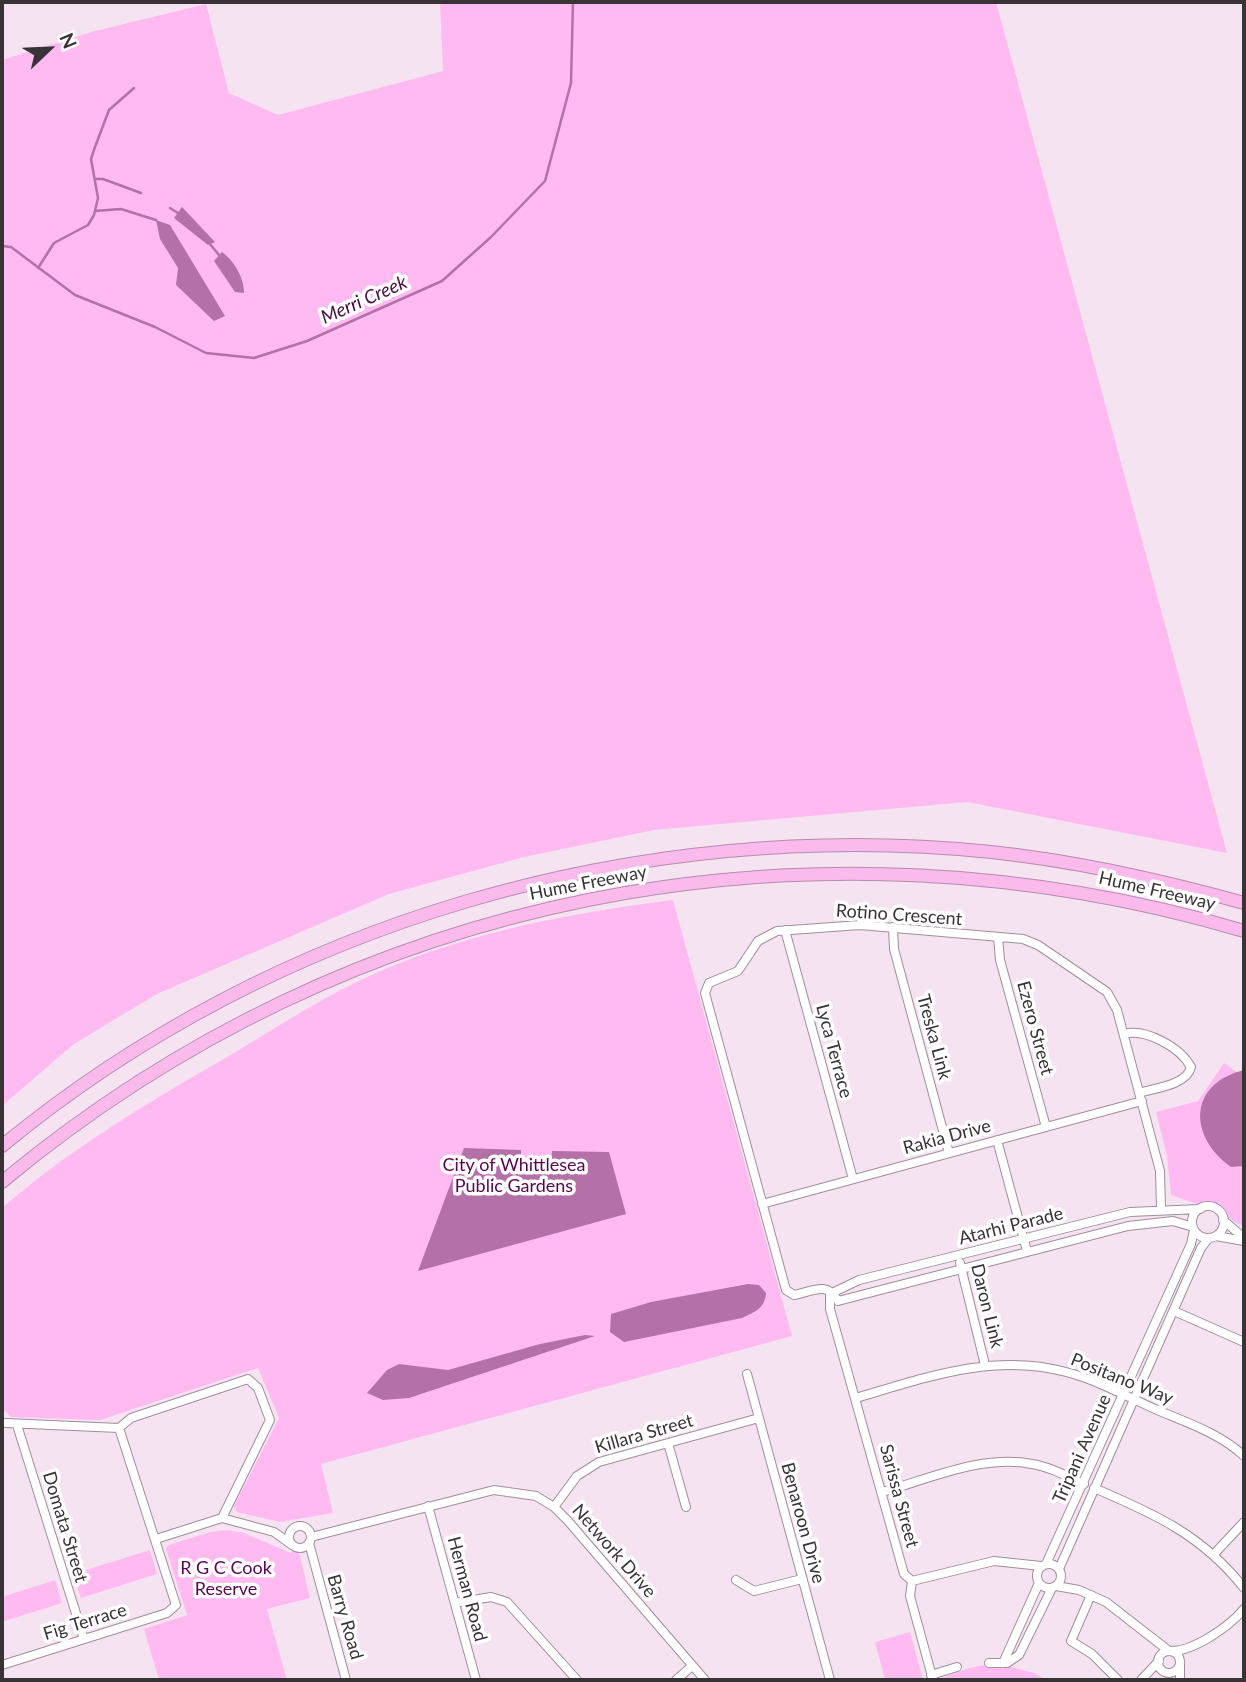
<!DOCTYPE html>
<style>
body{margin:0}
#map{position:relative;width:1246px;height:1682px;overflow:hidden;background:#f6e3f2;font-family:Lato,sans-serif}
canvas{display:block}
.frame{position:absolute;inset:0;border:4px solid #393237;pointer-events:none}
.north{position:absolute;left:14px;top:14px;width:70px;height:70px;-webkit-text-stroke:5px #fff;paint-order:stroke;rotate:67deg;font-size:19px;font-weight:700;line-height:28px;text-align:center;color:#393237}
.north::after{content:'';display:block;margin:auto;width:24px;height:32px;background:#393237;clip-path:polygon(50% 0,100% 100%,50% 72%,0 100%)}
</style>
<div id="map">
<canvas width="1246" height="1682"></canvas>
<div class="frame"></div>
<div class="north">N</div>
</div>
<script>
const c = document.querySelector('canvas').getContext('2d');
c.lineJoin = 'round';
function fillPath(path, color) { c.fillStyle = color; c.fill(path, 'evenodd'); }
function trace(path, color, width, dash) { c.strokeStyle = color; c.lineWidth = width; c.lineCap = dash ? 'butt' : 'round'; c.setLineDash(dash || []); c.stroke(path); }
function write(font, color, halo, rows, align = 'center') {
  c.font = font + ' Lato,sans-serif'; c.lineWidth = 7; c.setLineDash([]); c.textBaseline = 'middle'; c.strokeStyle = halo; c.fillStyle = color; for (const [text, x, y, turn = 0] of rows) {
    c.save(); c.translate(x, y); c.rotate((+turn || 0) * Math.PI / 180); c.textAlign = isNaN(turn) ? turn : align; if (halo) c.strokeText(text, 0, 0); c.fillText(text, 0, 0); c.restore();
  }
}
fillPath(new Path2D(`
 M440 2H996L1227 853 967 802 654 830 524 857 389 894 157 994 74 1044 2 1106V60L91 32 206 4 229 93 278 115 443 71Z
 M673 900 792 1336 321 1464 333 1513 280 1522 237 1512 234 1506 279 1418 258 1368 100 1420 11 1417 2 1408V1208C69 1150 145 1104 222 1060 262 1037 300 1011 341 990 441 937 561 914 673 900Z
 M1224 1063 1244 1077V1227L1233 1221 1216 1205H1200L1171 1195 1167 1156 1156 1112 1198 1101Z
 M228 1530 244 1533 291 1553 297 1544 310 1598 267 1609 287 1680H159L144 1629 187 1615 166 1549 169 1545 210 1532Z
 M150 1550 157 1574 81 1598 73 1574Z
 M55 1580 62 1603 2 1622V1597Z
 M910 1632 923 1680H885L875 1642Z
 M996 1663 1034 1673 1047 1680 940 1679 969 1668Z`), '#ffbbf1');
fillPath(new Path2D(`
 M182 207 215 242 208 245 174 218Z
 M156 220 170 225 225 316 214 321 176 285 178 268 160 239Z
 M222 252C234 261 244 277 244 293L235 292 214 261Z
 M1244 1070V1166L1231 1167C1188 1136 1188 1084 1244 1070Z
 M464 1148 521 1150V1168L551 1169 552 1151 609 1152 626 1214 418 1271Z
 M748 1284 759 1285 766 1293C765 1308 755 1312 742 1318L624 1342 610 1332 611 1314 651 1302Z
 M585 1335 595 1336 409 1398 383 1400 367 1393 387 1370 399 1364 448 1370 540 1344Z`), '#b371a7');
trace(new Path2D(`
 M95 179H103L141 193
 M170 208 178 213
 M95 211 121 209 156 220
 M210 244 219 255
 M2 246 11 247 75 295 155 327 206 353 254 358 307 341 442 281 491 237 545 181 571 83 573 2
 M38 268 54 243 88 225 94 215 98 198 91 159 95 147 109 110 134 88`), '#b371a7', 2.5);
const minor = new Path2D(`
 M893 927 894 949 949 1153
 M785 930 853 1179
 M998 937 1000 960 1046 1127
 M1124 1034C1145 1028 1180 1047 1191 1067 1187 1085 1155 1088 1139 1093
 M997 1140 1027 1251
 M762 1204 1142 1101
 M1192 1222a16 16 0 1 1 32 0a16 16 0 1 1-32 0Z
 M1223 1220 1244 1238
 M1216 1236 1244 1241
 M960 1263 985 1365
 M838 1301C827 1280 812 1292 794 1295L786 1290 705 993 709 983 738 971 758 941 777 931 860 925 1023 939 1038 945 1107 992 1117 1010 1160 1171 1161 1208
 M838 1301 1128 1226 1173 1221 1193 1227
 M1174 1311 1244 1342
 M747 1374 830 1680
 M856 1398C924 1378 995 1352 1066 1372 1097 1380 1126 1396 1155 1409 1185 1422 1220 1433 1244 1456
 M17 1425 84 1639
 M119 1428 131 1418 248 1379 258 1388 270 1420 222 1518
 M668 1443 686 1507
 M1094 1488C1155 1514 1202 1535 1244 1588
 M882 1492C929 1479 983 1454 1032 1464 1050 1467 1067 1476 1084 1484
 M428 1506 476 1680
 M554 1507 577 1476 599 1462 759 1418
 M289 1537a11 11 0 1 1 22 0a11 11 0 1 1-22 0Z
 M311 1537 494 1490 536 1496 554 1507 568 1521 705 1680
 M156 1539 222 1518 274 1532 292 1545
 M309 1543 346 1680
 M1215 1553 1244 1522
 M1037 1576a12 12 0 1 1 24 0a12 12 0 1 1-24 0Z
 M1046 1564 1191 1244 1194 1230
 M1059 1569 1201 1248 1209 1238
 M736 1580 754 1591 802 1579
 M912 1581 994 1561 1041 1566
 M1056 1586 1079 1590 1106 1602 1169 1651
 M1091 1595 1071 1641 1092 1654 1118 1680
 M455 1603 491 1597 507 1602 577 1680
 M1170 1651C1193 1652 1230 1626 1244 1609
 M1158 1662a11 11 0 1 1 22 0a11 11 0 1 1-22 0Z
 M989 1663H1007L1019 1655 1052 1588
 M1003 1663 1039 1583
 M2 1665 167 1613 176 1605 119 1428 6 1423
 M1180 1665V1680
 M931 1675 957 1667
 M676 1680 692 1666
 M933 1680 910 1596 912 1581 904 1574 830 1309V1294L859 1280 1130 1212 1200 1209
 M1141 1680 1159 1661`);
const highway = new Path2D(`
 M2 1146C274 921 641 816 991 852 1077 861 1161 880 1244 903
 M2 1182C351 891 810 803 1244 931`);
trace(minor, '#a08e9c', 10);
trace(highway, '#b68bad', 14);
trace(minor, '#fff', 8);
trace(highway, '#fabbec', 12);
write('18px', '#393237', '#fff', [
 ["Hume Freeway",588,883,-11],
 ["Hume Freeway",1157,891,13],
 ["Rotino Crescent",899,915,4],
 ["Ezero Street",1035,1028,75],
 ["Treska Link",934,1037,75],
 ["Lyca Terrace",834,1051,75],
 ["Rakia Drive",947,1137,-15],
 ["Atarhi Parade",1011,1226,-14],
 ["Daron Link",987,1306,76],
 ["Positano Way",1122,1379,22],
 ["Killara Street",644,1434,-16],
 ["Tripani Avenue",1082,1449,-66],
 ["Sarissa Street",899,1496,75],
 ["Benaroon Drive",803,1523,75],
 ["Domata Street",65,1527,73],
 ["Network Drive",614,1551,49],
 ["Herman Road",467,1589,75],
 ["Barry Road",345,1617,74],
 ["Fig Terrace",85,1622,-17]
]);
write('18px', '#590450', '#fff', [
 ["City of Whittlesea",514,1165],
 ["Public Gardens",514,1186],
 ["R G C Cook",226,1568],
 ["Reserve",226,1589]
]);
write('italic 19px', '#4a0d43', '#fff', [
 ["Merri Creek",364,300,-24]
]);
</script>
